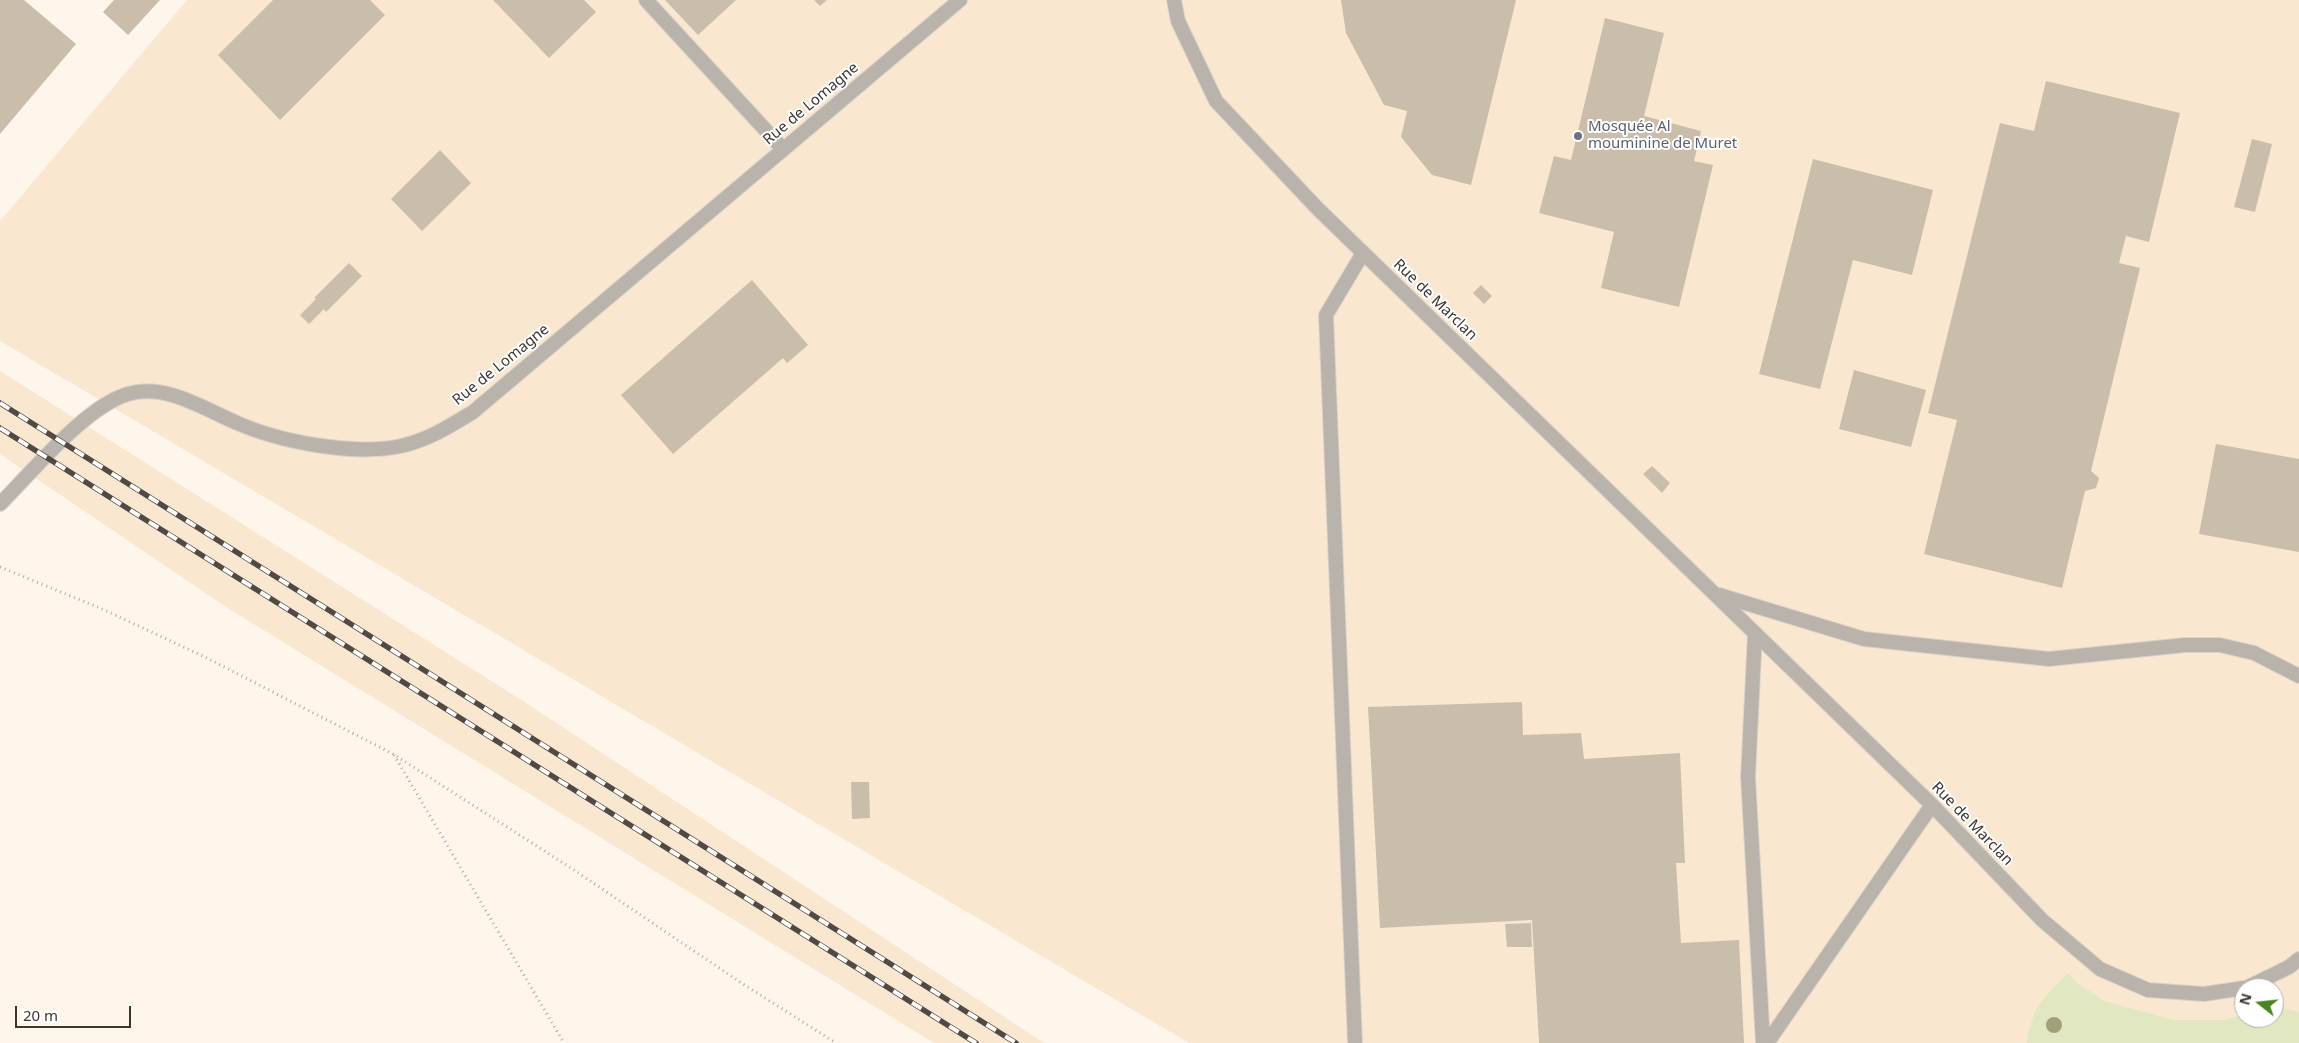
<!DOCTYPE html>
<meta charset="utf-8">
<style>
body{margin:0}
#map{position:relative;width:2299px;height:1043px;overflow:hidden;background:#fef5eb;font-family:"Noto Sans",sans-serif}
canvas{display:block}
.north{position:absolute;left:2234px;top:978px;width:50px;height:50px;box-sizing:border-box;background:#fff;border:1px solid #b1afac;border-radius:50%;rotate:286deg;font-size:14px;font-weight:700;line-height:20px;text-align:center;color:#3c3630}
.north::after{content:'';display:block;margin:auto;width:18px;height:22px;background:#498522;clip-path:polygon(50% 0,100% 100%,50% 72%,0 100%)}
.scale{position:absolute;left:15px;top:1006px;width:116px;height:22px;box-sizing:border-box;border:2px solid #3c3630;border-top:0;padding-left:6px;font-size:15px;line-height:18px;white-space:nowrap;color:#3c3630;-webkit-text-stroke:4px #fff;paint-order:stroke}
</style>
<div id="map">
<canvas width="2299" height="1043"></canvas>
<div class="north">N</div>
<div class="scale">20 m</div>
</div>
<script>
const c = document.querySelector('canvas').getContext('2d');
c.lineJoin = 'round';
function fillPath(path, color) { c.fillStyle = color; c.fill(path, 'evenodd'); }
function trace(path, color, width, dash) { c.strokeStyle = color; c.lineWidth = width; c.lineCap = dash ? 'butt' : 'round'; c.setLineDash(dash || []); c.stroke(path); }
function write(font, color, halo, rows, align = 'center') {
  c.font = font + ' "Noto Sans",sans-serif'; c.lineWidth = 4; c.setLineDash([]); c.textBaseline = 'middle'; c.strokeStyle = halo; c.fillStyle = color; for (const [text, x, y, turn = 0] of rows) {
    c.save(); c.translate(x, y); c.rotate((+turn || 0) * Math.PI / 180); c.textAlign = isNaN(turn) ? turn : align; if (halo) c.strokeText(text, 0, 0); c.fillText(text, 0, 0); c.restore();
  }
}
fillPath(new Path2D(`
 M187 0H2299V1043H1189L0 341V221ZM2244 988H2274V1018H2244Z
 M0 371 523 701 1044 1043H934L226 607 0 454Z`), '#fae7d0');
fillPath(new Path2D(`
 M2068 973 2076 982 2104 1001 2173 1020H2224L2244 1015V1018H2274V1006L2299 1012V1043H2027C2031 1008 2044 997 2068 973Z`), '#e1e7c0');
fillPath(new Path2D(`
 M0 0H24L76 44 0 134Z
 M114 0H160L128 35 103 12Z
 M273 0H370L385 15 280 120 218 55Z
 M493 0H584L596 12 549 58Z
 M665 0H736L698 35Z
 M814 0H827L820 6Z
 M1341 0H1516L1471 185 1432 175 1401 137 1407 111 1384 105 1346 33Z
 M1605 18 1664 33 1644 116 1701 131 1694 161 1713 165 1679 307 1601 288 1614 232 1539 213 1554 156 1571 160Z
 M2046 81 2180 113 2149 242 2126 236 2119 263 2140 268 2091 471 2099 478 2096 488 2085 491 2062 588 1924 554 1957 420 1928 413 2000 123 2034 131Z
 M2252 139 2272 144 2255 212 2234 207Z
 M440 150 471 183 422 231 391 199Z
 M1813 159 1933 190 1912 275 1853 260 1820 389 1759 374Z
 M349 263 362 276 326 312 324 309 309 324 300 315 316 299 314 298Z
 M752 280 808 345 787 363 783 358 673 454 621 395Z
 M1481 285 1492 296 1484 304 1473 293Z
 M1854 370 1926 390 1911 447 1839 429Z
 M2216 444 2299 459V552L2199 534Z
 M1652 466 1670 483 1662 493 1643 474Z
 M1522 702 1523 735 1581 733 1584 759 1680 753 1685 863H1676L1681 943 1739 940 1744 1043H1539L1532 920 1380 928 1368 707Z
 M851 782H869L870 818 852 819Z
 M1531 923 1532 947H1507L1505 924Z`), '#cbbdac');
const service = new Path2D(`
 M646 0 783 149
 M1755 633 1748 777 1763 1043
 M1355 1043 1326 315 1363 253
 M1767 1043 1932 805`);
const minor = new Path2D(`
 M1174 0 1178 21 1216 101 1318 209 1932 805 2042 920 2100 969 2148 990 2204 994 2244 988
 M0 504C32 472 86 406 128 394 165 383 202 408 235 422 279 442 354 456 401 446 428 440 450 426 473 412L960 0
 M1719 595 1864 639 2049 659 2185 645H2220L2254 653 2299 676
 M2246 988 2289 967 2299 959`);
trace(service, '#dbd3c9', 16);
trace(minor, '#dbd3c9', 16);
trace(new Path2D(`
 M0 567 100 608 205 657 393 754 571 868 743 984 836 1043
 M394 755 564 1043`), '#b2aaa2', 3, [1, 4]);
trace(service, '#b9b3ac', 14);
trace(minor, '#b9b3ac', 14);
const rail = new Path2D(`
 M0 403 1016 1043
 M0 428 976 1043`);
trace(rail, '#514a44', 5.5);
trace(rail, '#fff', 4, [11]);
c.fillStyle = '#a0a079';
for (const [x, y] of [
 [2054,1025]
]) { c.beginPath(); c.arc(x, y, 8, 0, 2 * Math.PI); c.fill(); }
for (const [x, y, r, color] of [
 [1578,136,5,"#6b7280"]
]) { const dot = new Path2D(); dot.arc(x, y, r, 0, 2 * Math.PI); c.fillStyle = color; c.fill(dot); trace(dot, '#fff', 2); }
write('15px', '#3c3630', '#fff', [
 ["Rue de Lomagne",811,104,-40],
 ["Rue de Marclan",1435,300,44],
 ["Rue de Lomagne",501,365,-39],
 ["Rue de Marclan",1972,824,46]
]);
write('15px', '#5b616d', '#fff', [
 ["Mosquée Al",1588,127],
 ["mouminine de Muret",1588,144]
], 'left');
</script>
